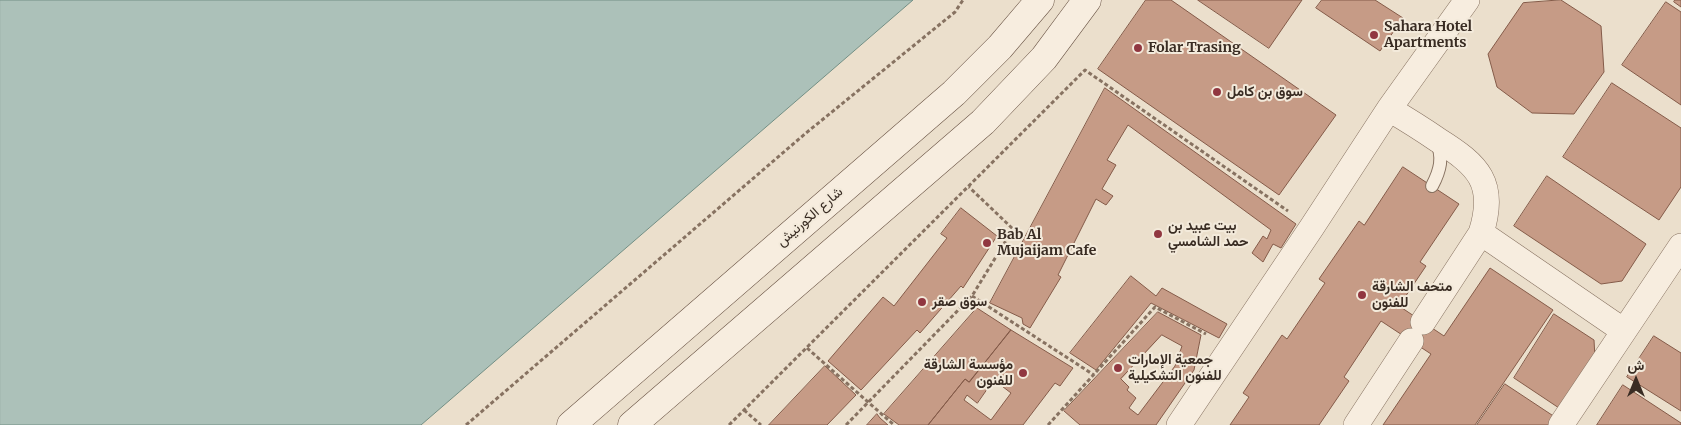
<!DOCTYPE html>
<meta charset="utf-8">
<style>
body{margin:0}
#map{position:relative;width:1681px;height:425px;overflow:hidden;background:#ebdfcc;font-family:Merriweather,Vazirmatn,serif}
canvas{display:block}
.north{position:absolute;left:1611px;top:355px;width:50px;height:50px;-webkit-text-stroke:4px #f3eadb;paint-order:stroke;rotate:0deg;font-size:14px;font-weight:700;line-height:20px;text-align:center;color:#392c23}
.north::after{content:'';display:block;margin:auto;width:18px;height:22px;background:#392c23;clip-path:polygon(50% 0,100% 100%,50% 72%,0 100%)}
</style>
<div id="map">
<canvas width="1681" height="425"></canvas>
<div class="north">ش</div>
</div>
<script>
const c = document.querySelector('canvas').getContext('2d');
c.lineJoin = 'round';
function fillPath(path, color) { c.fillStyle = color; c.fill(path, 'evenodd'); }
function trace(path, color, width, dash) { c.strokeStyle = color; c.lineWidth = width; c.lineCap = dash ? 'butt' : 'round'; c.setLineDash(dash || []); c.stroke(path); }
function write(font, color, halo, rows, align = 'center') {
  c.font = font + ' Merriweather,Vazirmatn,serif'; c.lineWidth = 4; c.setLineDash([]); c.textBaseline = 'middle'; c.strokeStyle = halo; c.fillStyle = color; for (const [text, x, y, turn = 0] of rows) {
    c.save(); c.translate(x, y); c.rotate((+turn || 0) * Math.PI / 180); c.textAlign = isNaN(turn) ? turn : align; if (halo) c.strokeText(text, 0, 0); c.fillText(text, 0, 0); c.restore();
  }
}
const water = new Path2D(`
 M0 0H913L421 425H0Z`);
fillPath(water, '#acc1b9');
trace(water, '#738f85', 1);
const building = new Path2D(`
 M1146 0H1171L1336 115 1279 195 1098 69Z
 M1198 0H1302L1269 48Z
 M1322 0H1375L1403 18 1380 51 1316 8Z
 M1561 0 1601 26 1604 72 1574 114 1532 113 1497 87 1488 54 1523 3Z
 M1675 0H1681V7L1674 2Z
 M1666 2 1681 12V105L1622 65Z
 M1612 83 1681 128V187L1659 220 1563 157Z
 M1105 88 1296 224 1281 248 1273 244 1263 262 1252 253 1263 236 1267 239 1271 230 1128 125 1107 160 1116 165 1102 189 1113 196 1106 205 1096 199 1058 275 1061 277 1030 328 1023 324 1022 318 990 303Z
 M1403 167 1459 204 1420 262 1426 266 1399 306 1444 336 1490 268 1553 310 1475 425H1383L1431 354 1381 321 1344 377 1349 381 1319 425H1230L1249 397 1243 393 1282 335 1287 339 1325 283 1319 279 1359 221 1364 225Z
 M1547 176 1646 244 1622 281 1601 284 1514 226Z
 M961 208 997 236 963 288 961 286 920 333 917 330 861 390 828 361 883 297 894 306 947 238 941 234Z
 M1131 276 1156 296 1162 288 1227 324 1219 338 1151 303 1096 370 1070 353Z
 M977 308 1011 330 969 382 965 379 928 425H899L884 414Z
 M1158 312 1201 335 1194 370 1156 425H1080L1064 411ZM1162 335 1182 346 1175 366 1138 415 1129 408 1136 398 1127 390 1129 387 1121 379Z
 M1554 314 1594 340 1595 358 1562 410 1514 378Z
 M1011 330 1073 368 1060 386 1055 383 1023 425H928L965 379 969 382ZM994 380 1011 393 991 420 964 400 967 395 977 403Z
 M1654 336 1681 353V411L1627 377Z
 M825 366 856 395 827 425H769Z
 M1505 384 1561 421 1558 425H1477Z
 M1623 385 1681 423V425H1597Z
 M877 414 880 418 888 425H867Z`);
fillPath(building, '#c69b86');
trace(building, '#845b49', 1);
const lane = new Path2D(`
 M1432 186C1440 171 1444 157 1436 141`);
const street = new Path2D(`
 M1389 109C1406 119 1422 129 1438 140 1478 165 1497 183 1481 233L1423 322
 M1481 233 1624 331
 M1179 425 1312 227 1389 109 1467 0
 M1356 425 1411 341
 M1561 425 1681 246`);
const secondary = new Path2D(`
 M571 425 954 93 1000 47 1040 0
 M632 425 983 122 1044 58 1087 0`);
trace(lane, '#877261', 14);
trace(street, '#877261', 26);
trace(secondary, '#695344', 29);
trace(new Path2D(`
 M972 296 1094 375
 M807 348 894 425
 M744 410 761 425
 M466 425 806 133 955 12 963 0
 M729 425 1085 70 1288 211
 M846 425 972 296 1013 229 969 187
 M1048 425 1155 307 1206 334`), '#877261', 3, [4, 2.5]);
trace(lane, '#f7eddf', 12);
trace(street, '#f7eddf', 25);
trace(secondary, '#f7eddf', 28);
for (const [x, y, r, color] of [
 [1374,35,5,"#913740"],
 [1138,48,5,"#913740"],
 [1217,92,5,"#913740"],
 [1158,234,5,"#913740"],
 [987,243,5,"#913740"],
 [1362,295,5,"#913740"],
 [922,302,5,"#913740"],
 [1118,368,5,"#913740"],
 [1023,373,5,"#913740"]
]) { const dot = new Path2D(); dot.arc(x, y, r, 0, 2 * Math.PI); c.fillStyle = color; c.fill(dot); trace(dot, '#f3eadb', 2); }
write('bold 14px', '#392c23', '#f3eadb', [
 ["Sahara Hotel",1384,27],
 ["Apartments",1384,43],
 ["Folar Trasing",1148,48],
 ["سوق بن كامل",1227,92],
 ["بيت عبيد بن",1168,226],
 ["حمد الشامسي",1168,242],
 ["Bab Al",997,235],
 ["Mujaijam Cafe",997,251],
 ["متحف الشارقة",1372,287],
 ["للفنون",1372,303],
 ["سوق صقر",932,302],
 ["جمعية الإمارات",1128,360],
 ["للفنون التشكيلية",1128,376],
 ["مؤسسة الشارقة",1013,365,"right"],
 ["للفنون",1013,381,"right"]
], 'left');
write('14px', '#392c23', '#f3eadb', [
 ["شارع الكورنيش",810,217,-41]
]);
</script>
